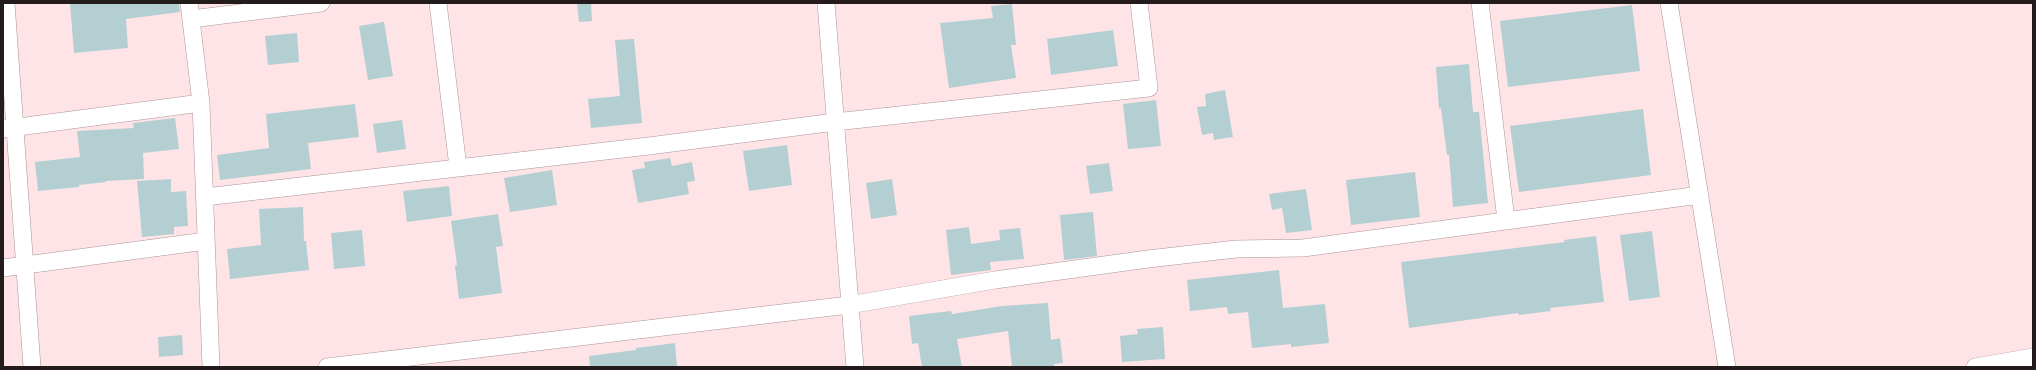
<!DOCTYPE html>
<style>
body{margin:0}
#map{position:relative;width:2036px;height:370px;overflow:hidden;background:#ffe4e7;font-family:Raleway,sans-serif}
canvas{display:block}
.frame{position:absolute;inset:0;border:4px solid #241b1c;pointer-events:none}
</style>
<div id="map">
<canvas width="2036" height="370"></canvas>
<div class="frame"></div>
</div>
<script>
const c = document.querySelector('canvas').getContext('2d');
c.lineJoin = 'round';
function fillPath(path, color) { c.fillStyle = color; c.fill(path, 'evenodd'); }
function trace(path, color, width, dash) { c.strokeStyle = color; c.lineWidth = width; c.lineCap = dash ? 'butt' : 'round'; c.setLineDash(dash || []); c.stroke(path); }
fillPath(new Path2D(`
 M70 3H179L180 12 126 19 128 48 74 53Z
 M577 3H591L592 21 579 22Z
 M1012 4 1016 45H1011L1016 78 949 88 940 23 993 18 991 6Z
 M1632 5 1640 71 1508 87 1500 21Z
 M384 22 393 76 368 80 359 26Z
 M1113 30 1118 66 1051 75 1047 39Z
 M297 33 299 62 268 65 265 36Z
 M634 39 642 123 591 128 588 99 620 96 615 40Z
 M1469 64 1473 112H1479L1488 203 1453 207 1449 155H1447L1441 108 1439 109 1436 67Z
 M1225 90 1233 137 1214 140 1213 133 1202 135 1197 107 1206 106 1205 94Z
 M1156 100 1161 146 1128 149 1123 104Z
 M355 104 359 137 308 143 311 169 220 180 217 155 269 148 266 114Z
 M1643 109 1651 175 1519 192 1510 126Z
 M175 118 179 149 143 153 144 179 105 181 106 182 79 185V187L38 191 35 162 80 157 77 131 134 128 133 123Z
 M402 120 406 149 377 153 373 124Z
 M787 145 792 185 749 191 743 151Z
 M670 158 672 166 692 162 695 181 687 182 689 194 638 203 632 170 645 168 644 162Z
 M1109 163 1113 191 1090 194 1086 166Z
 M552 170 557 205 510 212 504 178Z
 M1415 172 1420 217 1351 225 1346 180Z
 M171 179V192L186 191 188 226 174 227V234L142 237 137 181Z
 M892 179 897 215 871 219 866 183Z
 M449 186 452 216 407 222 403 191Z
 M1306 189 1312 230 1286 233 1282 208 1272 210 1269 194Z
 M303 207 304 241H306L309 270 230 279 227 249 261 245 259 209Z
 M1093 212 1097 256 1064 260 1060 215Z
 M498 214 503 246 496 247 502 293 459 299 455 266 457 265 451 221Z
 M969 227 971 244 1000 240 999 230 1020 228 1024 259 990 262 991 270 951 275 946 230Z
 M362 230 365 266 334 269 331 233Z
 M1652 231 1660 297 1629 301 1620 235Z
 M1596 236 1604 302 1550 308 1551 311 1519 315 1518 313 1409 328 1401 262 1565 242 1564 240Z
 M1279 270 1283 308 1325 304 1329 343 1291 347V344L1252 348 1248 312 1228 314 1227 307 1190 311 1187 280Z
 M1048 303 1051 340 1060 338 1063 363 1054 364V367H1012L1008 331 957 339 962 367H922L918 343 912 344 909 316 951 311 952 314 1002 306Z
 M1163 327 1165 359 1122 362 1120 336 1138 334 1137 329Z
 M182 335 183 355 159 357 158 337Z
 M675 343 677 367H590L589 356 636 350V348Z`), '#b4cfd2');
const minor = new Path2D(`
 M6 3 32 367
 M189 3 201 103 211 367
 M438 3 458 167
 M826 3 855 367
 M1480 3 1506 220
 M1669 3 1727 367
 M191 19 321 3
 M3 129 201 103
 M205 197 649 146 835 122 1149 88 1139 3
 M3 268 206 241
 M327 367 849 305 995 280 1148 259 1236 249 1303 248 1700 195
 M1975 367 2033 357`);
trace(minor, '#ac9497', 18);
trace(minor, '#fff', 17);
</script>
